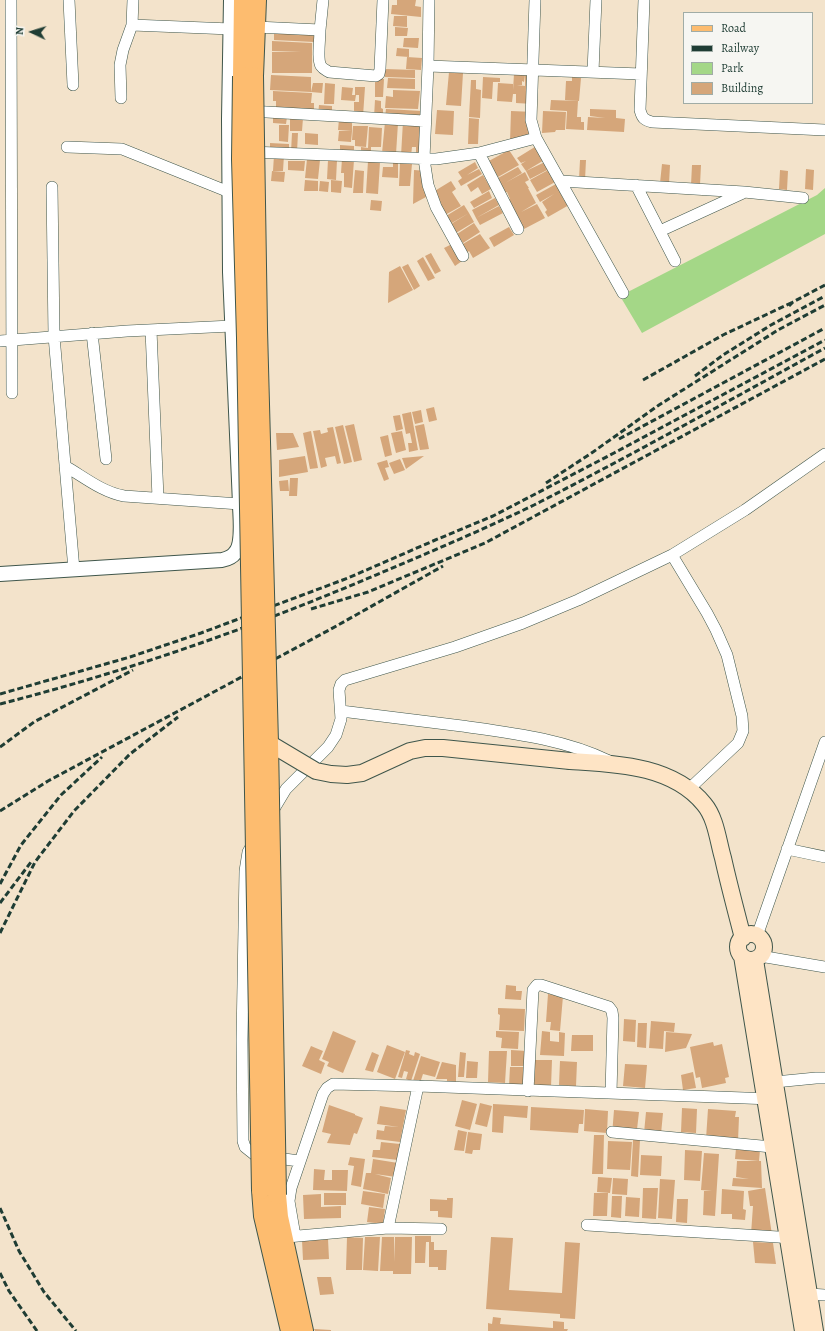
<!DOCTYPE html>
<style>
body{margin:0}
#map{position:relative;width:825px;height:1331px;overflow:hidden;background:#f3e3cb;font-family:Alegreya,serif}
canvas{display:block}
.legend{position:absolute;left:683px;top:12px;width:130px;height:92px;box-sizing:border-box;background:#f6f6f2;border:1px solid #a0aca6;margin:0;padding:5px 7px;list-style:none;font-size:12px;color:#1f3d34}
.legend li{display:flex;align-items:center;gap:8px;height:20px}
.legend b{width:20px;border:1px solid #a0aca6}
.north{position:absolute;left:12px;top:12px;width:40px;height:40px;-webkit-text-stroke:3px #f6f6f2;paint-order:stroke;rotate:274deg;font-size:11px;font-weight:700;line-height:16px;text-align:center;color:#1f3d34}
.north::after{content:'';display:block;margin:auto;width:14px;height:18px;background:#1f3d34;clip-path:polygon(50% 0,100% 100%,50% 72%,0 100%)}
</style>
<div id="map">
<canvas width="825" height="1331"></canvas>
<ul class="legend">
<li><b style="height:5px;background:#fdbc6f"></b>Road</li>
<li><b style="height:5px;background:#1f3d34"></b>Railway</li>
<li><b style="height:11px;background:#a4d787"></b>Park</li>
<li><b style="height:11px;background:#d5a67a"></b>Building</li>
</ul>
<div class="north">N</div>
</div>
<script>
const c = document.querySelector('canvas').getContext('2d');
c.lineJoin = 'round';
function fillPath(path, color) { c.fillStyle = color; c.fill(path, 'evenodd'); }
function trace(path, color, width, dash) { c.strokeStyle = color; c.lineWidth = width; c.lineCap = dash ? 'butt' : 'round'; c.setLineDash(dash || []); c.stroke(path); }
fillPath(new Path2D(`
 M825 188V234L642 333 620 296 817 195Z`), '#a4d787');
fillPath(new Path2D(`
 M397 0H416L415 6 421 7V17L391 14 392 5H397Z
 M394 16H407V27L393 26Z
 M395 27 408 28 407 36H395Z
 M274 31 314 32V42L274 40Z
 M404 38H419L418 48 403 47Z
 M272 41 312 43V73H272V52H301L272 51Z
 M397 48 409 49V57L396 56Z
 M407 57 422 58 421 70 406 69Z
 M385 69 415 70V78L385 77Z
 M449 72 463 73 461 106 446 105Z
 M514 74 525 75 524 82 522 81V85H517L525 86V75H536L533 104 516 103V94H513L512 102 497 101 498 83 513 84V90Z
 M271 75 311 77V92L270 90Z
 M483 77 500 78V82H493L492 99 482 98Z
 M572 77 581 78 579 101 565 100 566 81H572Z
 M388 78 415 79V89L387 88Z
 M375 79H384L383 97H375Z
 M471 80H476V89L481 90 480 118 469 117Z
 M313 83H323L322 93 311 92Z
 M325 83 335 84 334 104H324Z
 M342 87 353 88 352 95H356L355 101 341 100Z
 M355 87H365L363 116 354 115V102H359V95H355Z
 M393 90 420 91 418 109 385 108 386 96 393 97Z
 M273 91 312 93 311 103H314V113L276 112V101H273Z
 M375 100 381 101V108L383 109V117H374Z
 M551 100 578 101 577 117H581V122H584V130L566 129 567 111 550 110Z
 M319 105 332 106V116L318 115Z
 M386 109 422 111 421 119 385 117Z
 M590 109 616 110V118L625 119 624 132 587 130 588 117 605 118 590 116Z
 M437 110 454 111 453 135 435 134Z
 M511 111 534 112 533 136 510 142Z
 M543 111 566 112 565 130H556L555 132 542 133Z
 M273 117H287L286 124 273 123Z
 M290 117 303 118 302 131H290Z
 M469 118 479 119 478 144H468Z
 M339 119 352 120V131L338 130Z
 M403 121 424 122 422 156H416V147H412L411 156H401Z
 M385 122 398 123 396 154 382 153Z
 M279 125H289L288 142 279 141Z
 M353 126H368L366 147 355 146V140H352Z
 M369 127 382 128 381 147H371V153H361V147L368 148Z
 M339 131H352L351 142 338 141Z
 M292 133H298L297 152H291Z
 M305 133 318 134V145L305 144Z
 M270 143 289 144V153L270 152Z
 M340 145 354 146V155L340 154Z
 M538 145 546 159 526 171 521 164 526 161 521 163 517 158Z
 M509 150 519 165 498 177 493 169 492 170 487 162Z
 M274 155H284L283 171H273Z
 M307 159 320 160 318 179 305 178Z
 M342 159 354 160 352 188 344 187V173H341Z
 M328 160H337L336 180 327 179Z
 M580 160H586L585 180 579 179Z
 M288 161H305L304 171 288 170Z
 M368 161 380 162 378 194 366 193Z
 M547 161 551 168 530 179 526 171Z
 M393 162H398V178L382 177 383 167H393Z
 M475 162 478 168 467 175 479 169 482 174 461 186 458 181 462 178 458 172Z
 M400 163 412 164 410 186H399Z
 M662 164 670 165 669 184 660 183Z
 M692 165H701L700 185H691Z
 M518 167 522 173 505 183 525 172 529 180 525 182 529 188H528L536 203 521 212 537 204 545 218 524 229 508 200 510 199 507 192 504 193 498 178Z
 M550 169 557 181 537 192 530 180Z
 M806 169 814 170 813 190 805 189Z
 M355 170 364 171 363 193H353Z
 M414 170 427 171 426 197 413 204Z
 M780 170 788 171 787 190 779 189Z
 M272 171 285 172 284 182 271 181Z
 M483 175 491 189 482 194 478 187 471 192 467 185Z
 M305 180 318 181V191H304Z
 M331 180 342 181 341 193 331 192Z
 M320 181 329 182 328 192 319 191Z
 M451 181 456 189 452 192 461 206 445 215 433 192Z
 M556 184 564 200 565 199 569 205 548 217 545 212 547 210 542 202 554 194 540 202 536 195Z
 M489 191 492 198 474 208 470 202Z
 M495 198 499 205 476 218 472 210Z
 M371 200 382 201 381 211 370 210Z
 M464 205 469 213 450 224 446 216Z
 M499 206 503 213 480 225 476 218Z
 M469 213 474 222 456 233 451 224Z
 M474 223 480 232 463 243 457 234Z
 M509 227 514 235 494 247 489 238Z
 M480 234 490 248 473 258 469 251 466 253 461 245Z
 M452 244 462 261 455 266 444 248Z
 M431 253 441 271 435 274 425 256Z
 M423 257 435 278 428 281 417 261Z
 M408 264 420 286 414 290 402 267Z
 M400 266 413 290 388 303 389 272Z
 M434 407 437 420 429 422 426 409Z
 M421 410 423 422 415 424 412 412Z
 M411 412 418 450 409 452 408 443H412L410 433 406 434 402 414Z
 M400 415 403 429 396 431 393 416Z
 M354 424 362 460 354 462 345 426Z
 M424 424 429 449 420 450 415 426Z
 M343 425 352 462 344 464 335 427Z
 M333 427 341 463 337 464 335 456 325 458 327 466 321 468 313 431 320 430 321 434 328 432 327 428Z
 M311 431 318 468 310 469 303 433Z
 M402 431 406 450 396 453 391 433Z
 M276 433H293L299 447 277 450Z
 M388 435 392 455 385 457 380 437Z
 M305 456 308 472 279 477V460Z
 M424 456 406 469 402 458Z
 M400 459 405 470 394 474 389 463Z
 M387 460 389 467 385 468 389 479 384 481 377 463Z
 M290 478H298L297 496H289Z
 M288 480 289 491H280L279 481Z
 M506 985 516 986V991H522L521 1000 505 999Z
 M548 994 563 996 560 1031 550 1030 551 1022H546Z
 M498 1008 525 1009 524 1031 499 1030 500 1015 498 1014Z
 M624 1019 636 1020 635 1042 623 1041Z
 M651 1021 675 1023 674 1032 664 1031 663 1049 649 1048Z
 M638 1023H647L646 1048 637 1047Z
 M333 1031 356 1041 343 1073 327 1066 329 1062 322 1059Z
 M496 1031 519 1032 518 1049 501 1048 502 1038 496 1037Z
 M542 1031 550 1032V1041L559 1042V1032L565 1033 564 1056 540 1055Z
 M666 1032 692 1034 686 1048 665 1052Z
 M572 1035H593V1051H571Z
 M713 1042 714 1046 722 1044 729 1077 725 1078 726 1083 702 1088 700 1077 696 1078 690 1047Z
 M387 1045 405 1052 395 1079 377 1072Z
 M311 1046 323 1051 319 1060 325 1063 321 1074 302 1066Z
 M406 1050 410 1051 409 1054 414 1056 415 1052 420 1054 411 1081 406 1079 408 1072 404 1071 402 1078 398 1077Z
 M511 1050 527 1051 526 1066H511Z
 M489 1051H507L505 1083 488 1082Z
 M372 1052 379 1055 373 1072 365 1070Z
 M460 1052 466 1053 464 1077H458Z
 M421 1056 440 1062 435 1077 423 1074 420 1083 413 1081Z
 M535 1060H552L551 1087H534Z
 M467 1061 478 1062 477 1078H466Z
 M560 1061 577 1062 576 1086 559 1085Z
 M442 1062 456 1065V1082L447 1081V1079H436Z
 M625 1064 647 1065 645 1088 623 1086Z
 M510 1067H526L525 1086H509Z
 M693 1072 696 1088 683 1090 681 1075Z
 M462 1100 477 1104 470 1130 455 1126Z
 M480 1103 492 1106 487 1127 475 1124Z
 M493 1104 528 1106 527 1118 504 1116 503 1133 492 1132Z
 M329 1105 355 1114V1115L363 1118 357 1134 354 1133 350 1145 327 1143 331 1134 322 1132Z
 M380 1106 406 1110 400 1142 376 1139 377 1130 384 1131 385 1126 399 1127 377 1124Z
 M531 1107 584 1110 583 1124H579L578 1133 530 1130Z
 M682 1108 697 1109 696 1133 681 1132Z
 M585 1109 608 1111 607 1133 584 1131Z
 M708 1109 736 1111 735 1117H739L738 1141 706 1139Z
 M614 1110 639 1112 636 1138 612 1135Z
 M646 1112 663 1113 661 1134 644 1133Z
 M458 1130 467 1132 464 1151 454 1150Z
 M468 1132 482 1134 480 1150H473L472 1154 465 1153Z
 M594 1135H604L603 1174H592Z
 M633 1140H640L638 1177 631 1176Z
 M608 1141 632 1142 630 1170 607 1169Z
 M381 1142 400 1144 398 1160 372 1157 373 1150H380Z
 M736 1148 760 1150 759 1161 735 1159Z
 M685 1150 702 1151 700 1181 684 1180Z
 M704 1153 719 1154 715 1216 703 1215 704 1191H712L701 1190Z
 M641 1155 662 1156 661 1176 640 1175Z
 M350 1157 365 1159 361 1187 351 1185 354 1166 348 1165Z
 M373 1159 398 1163 396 1177 375 1174 391 1178 388 1194 363 1189 366 1173H371Z
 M737 1161H761L762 1188 732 1186 733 1178 749 1179 736 1177Z
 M314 1169 325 1170 324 1180H332V1170H348L347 1191 313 1190Z
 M598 1177 612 1178 610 1193 597 1192Z
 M613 1178 628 1179 627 1195 612 1194Z
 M660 1179 675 1180 672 1219 658 1218Z
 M643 1188H658L656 1219 642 1218Z
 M765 1188 772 1235 751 1234 753 1206H750L748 1191Z
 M722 1189 744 1191 743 1209 746 1210 745 1220 732 1219V1214H721Z
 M363 1191 385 1194 383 1208 361 1204Z
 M324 1193H346V1205H324Z
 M594 1193H608L607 1216H593Z
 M321 1194V1207L341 1206V1218L304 1219 303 1195Z
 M612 1196H622L621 1218 611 1217Z
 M626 1197 640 1198 639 1217 625 1216Z
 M447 1198H453L452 1218 438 1217V1211H430V1199L447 1200Z
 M677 1199H688L687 1223 676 1222Z
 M369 1207 385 1209 383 1224 367 1222Z
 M415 1236H431V1242H434V1250H447L446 1270H438V1267H429V1242H426L425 1263H415Z
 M347 1237 363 1238 362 1270H346Z
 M365 1237H380L378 1271 363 1270Z
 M382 1237H394V1262L395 1237H412L411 1274H393V1271H380Z
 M491 1237 513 1238 509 1290 562 1293 565 1242 580 1243 575 1319 560 1318V1314L486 1309Z
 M328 1239 329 1259 303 1260 302 1240Z
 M753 1242 773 1243 776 1264 755 1263Z
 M317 1277H331L334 1294 320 1295Z
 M493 1317 501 1318 500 1324 553 1328V1321L564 1322V1329H568L567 1331H488V1323L492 1324Z
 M314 1329 331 1330V1331H315Z`), '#d5a67a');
const minor = new Path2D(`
 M11 0 12 393
 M69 0 73 85
 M429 0 428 66 424 159 428 185 436 207 463 256
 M535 0 531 120 536 138 623 293
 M644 0 640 110C642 118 644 120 652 122L825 130
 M132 25 231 29
 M256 27 320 30C320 39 317 60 321 66 323 69 326 70 329 72L376 76 379 74 380 69 383 0
 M320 30 323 0
 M428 66 641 74
 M593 72 596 0
 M121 98 120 65 123 50 132 25 133 0
 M249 111 424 121
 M67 147 122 149 229 192
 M250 152 436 159 479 153 536 138
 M479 153 518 229
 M561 181 744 192 803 198
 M636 185 675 261
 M52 187 54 336 74 570
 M660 231 743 193
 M151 330 158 498
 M92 333 106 459
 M0 341 127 331 232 326
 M65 466C84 477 102 492 124 496L240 504
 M672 555 707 613 716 630 727 655 742 716 743 731 738 743 689 789
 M341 711C381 716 422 721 462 726 511 733 564 739 609 761
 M271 814 286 789 328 747 336 735 341 719 339 690 341 684 345 680 455 647 523 623 578 600 672 555 745 510 825 454
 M252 845 248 852 245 871 242 1040 243 1141 245 1147 255 1155 299 1161
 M787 849 825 857
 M757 936 825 742
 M760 956 825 967
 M775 1082 816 1078H825
 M528 1091 533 990 537 985H541L609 1007 612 1011 613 1018 611 1093
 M612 1132 772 1147
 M587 1225 794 1238
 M388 1228 418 1086
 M295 1236 289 1201 291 1188 323 1094 327 1088 333 1084 418 1086 772 1099
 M287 1237 388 1228 441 1229
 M809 1294 825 1295`);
const tertiary = new Path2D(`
 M0 574 222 560C227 559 232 557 235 553 244 544 240 516 240 504L230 272 229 119 231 0`);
const secondary = new Path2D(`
 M570 761C616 764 672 765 704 804 716 818 718 841 723 858 729 885 736 911 743 938
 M738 947a13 13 0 1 1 26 0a13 13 0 1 1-26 0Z
 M742 956 803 1331
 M755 960 815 1331`);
const primary = new Path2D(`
 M242 76 243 0
 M254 76 257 0
 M261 1190 263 1216 290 1331
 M277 1195 279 1217 304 1331`);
trace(minor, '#3f564b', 12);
trace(tertiary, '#3f564b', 16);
trace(secondary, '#3f564b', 18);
trace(primary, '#3f564b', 20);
trace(minor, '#fff', 11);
trace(tertiary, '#fff', 14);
trace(secondary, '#fee4c5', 16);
trace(primary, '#fdbc6f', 18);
trace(new Path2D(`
 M789 306 793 302 825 285
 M695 376 723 355 771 325 825 296
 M643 380 723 335 793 302
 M619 439 825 328
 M546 483 593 452 659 405 778 330 825 305
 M311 609 368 592 485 543 825 359
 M0 694 130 657 201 633 348 578 433 541 493 516 614 453 825 340
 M0 704C125 672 245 630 364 580 421 556 478 532 534 505 632 455 728 401 825 348
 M0 747 34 722 133 670
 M0 811 48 781 331 629 443 566
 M0 884 21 845 61 795 102 757
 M0 903 31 862
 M0 933 35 862 74 811 130 754 178 717
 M0 1208 19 1251 44 1292 76 1331
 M0 1273 9 1291 37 1331`), '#1f3d34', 3, [6, 3]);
const secondaryBridge = new Path2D(`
 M269 743 316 771 331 774 347 775 362 773 410 751 425 748H443L570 761`);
const primaryBridge = new Path2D(`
 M242 76 241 159 246 338 261 1190
 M254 76 258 329 269 743 277 1195`);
trace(secondaryBridge, '#3f564b', 18, []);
trace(primaryBridge, '#3f564b', 20, []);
trace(secondaryBridge, '#fee4c5', 16);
trace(primaryBridge, '#fdbc6f', 18);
</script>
